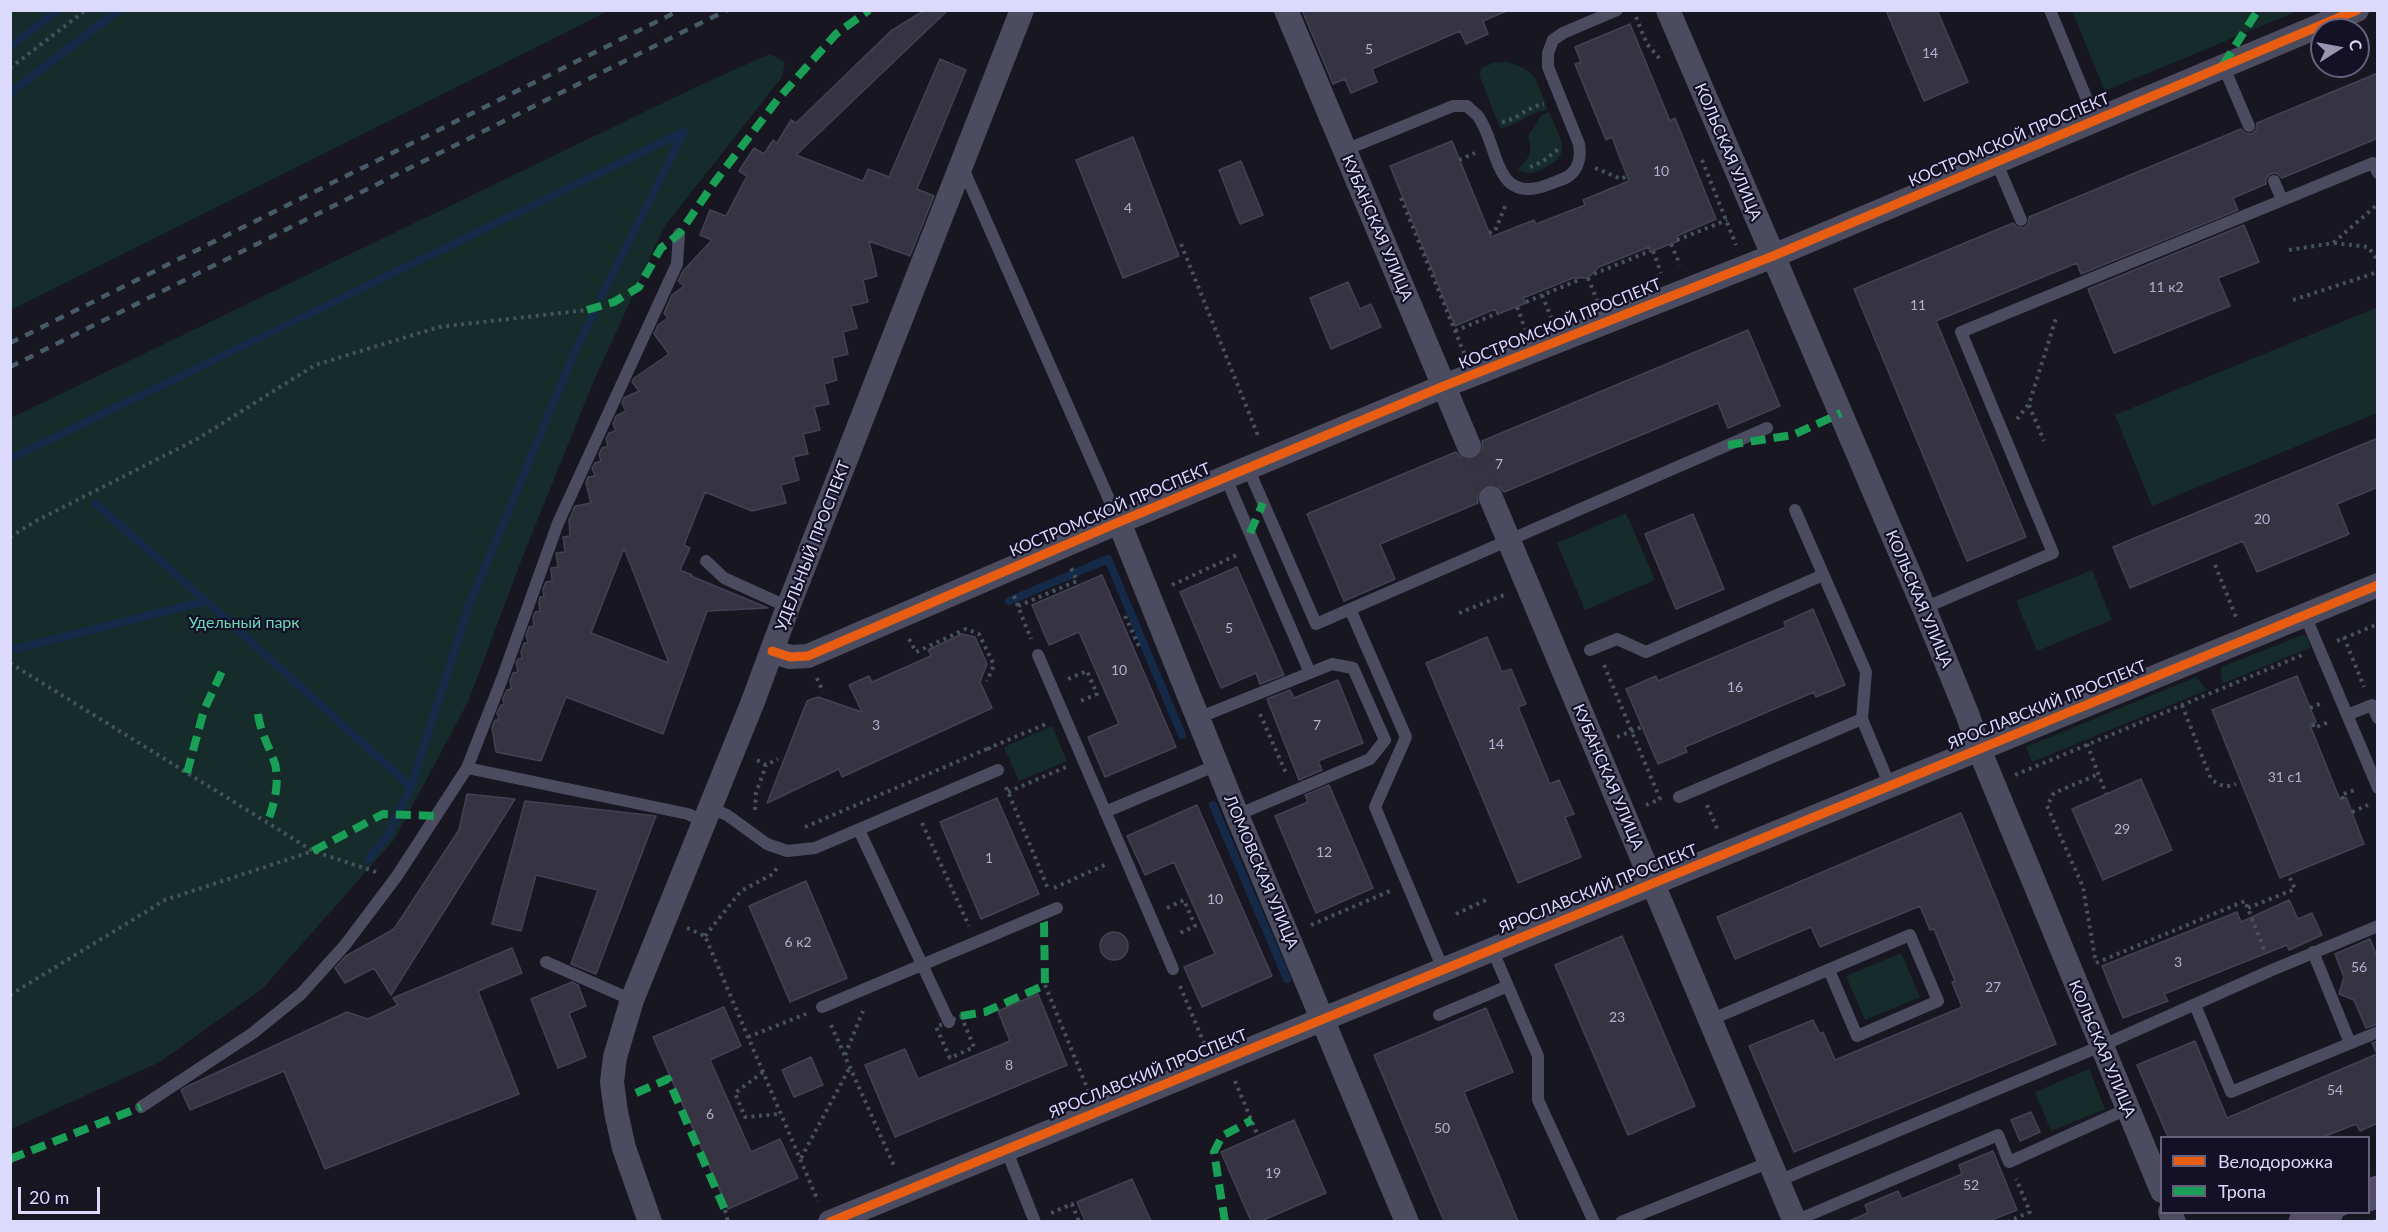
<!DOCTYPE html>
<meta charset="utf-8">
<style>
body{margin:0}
#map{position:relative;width:2388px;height:1232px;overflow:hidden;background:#181621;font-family:Lato,sans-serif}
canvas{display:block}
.frame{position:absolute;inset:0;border:12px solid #dbd9fc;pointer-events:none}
.legend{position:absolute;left:2160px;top:1136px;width:210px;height:78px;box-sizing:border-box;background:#141126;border:2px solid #64617c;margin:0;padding:8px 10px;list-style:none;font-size:18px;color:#dbd9fc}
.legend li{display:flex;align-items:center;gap:12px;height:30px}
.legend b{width:30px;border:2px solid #64617c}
.north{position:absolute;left:2310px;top:18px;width:60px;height:60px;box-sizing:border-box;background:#141126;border:2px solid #64617c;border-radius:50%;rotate:79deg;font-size:16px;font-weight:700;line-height:24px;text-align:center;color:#dbd9fc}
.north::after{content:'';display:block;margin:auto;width:21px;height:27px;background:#9795af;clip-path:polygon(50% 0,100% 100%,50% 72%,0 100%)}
.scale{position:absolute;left:18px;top:1187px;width:82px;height:27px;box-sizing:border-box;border:3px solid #dbd9fc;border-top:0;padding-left:8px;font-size:18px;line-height:21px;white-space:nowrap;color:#dbd9fc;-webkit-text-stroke:4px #141126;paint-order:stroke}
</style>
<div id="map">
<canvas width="2388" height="1232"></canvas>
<div class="frame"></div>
<ul class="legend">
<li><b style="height:8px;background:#e95d12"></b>Велодорожка</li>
<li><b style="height:8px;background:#1a9f57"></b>Тропа</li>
</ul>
<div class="north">С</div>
<div class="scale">20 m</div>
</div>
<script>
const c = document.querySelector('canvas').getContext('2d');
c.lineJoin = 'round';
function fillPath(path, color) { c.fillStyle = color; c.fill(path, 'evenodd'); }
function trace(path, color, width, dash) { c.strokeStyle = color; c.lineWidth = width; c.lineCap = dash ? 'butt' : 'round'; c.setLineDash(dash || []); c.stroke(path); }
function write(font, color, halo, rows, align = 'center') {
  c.font = font + ' Lato,sans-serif'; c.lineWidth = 4.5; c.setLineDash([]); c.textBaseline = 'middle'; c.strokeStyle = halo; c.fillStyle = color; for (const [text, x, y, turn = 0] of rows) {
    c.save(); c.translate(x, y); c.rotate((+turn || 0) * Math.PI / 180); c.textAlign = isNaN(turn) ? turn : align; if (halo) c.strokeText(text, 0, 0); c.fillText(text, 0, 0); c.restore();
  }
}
fillPath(new Path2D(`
 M11 10H608V11L11 310Z
 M2072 11H2298L2105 91Z
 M770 54 785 62 782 77 664 227 592 385 521 561 468 702 394 840 263 988 160 1062 11 1129V418L698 86Z
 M1505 62C1538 69 1536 81 1548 110 1528 112 1516 127 1500 128L1479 74 1482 68 1493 63Z
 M1549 112C1560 140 1576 155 1540 170 1532 174 1525 175 1518 169 1530 159 1533 150 1528 136L1541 116Z
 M2376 308 2378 312 2377 413 2152 506 2115 415Z
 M1626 513 1655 580 1585 610 1557 543Z
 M2092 570 2112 620 2037 651 2016 601Z
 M2302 635 2307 637 2311 647 2222 684 2221 667Z
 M2196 677 2207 690 2032 762 2026 747Z
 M1052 726 1067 761 1019 781 1004 747Z
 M1901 953 1920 997 1865 1020 1846 976Z
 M2089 1069 2105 1109 2051 1131 2035 1092Z`), '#152c2b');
trace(new Path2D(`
 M10 47 58 10
 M10 93 119 10
 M10 459 684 132 601 297
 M96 504 206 601 411 787
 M1009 601 1108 559 1182 735
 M16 649 206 601
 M1213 805 1287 979
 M368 860 387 836 411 787 468 608 576 349 594 313`), '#152a48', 8);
const building = new Path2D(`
 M925 10H948L796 155 863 181 868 169 889 177 940 59 966 70 917 189 934 196 910 256 869 241 877 276 863 280 868 302 851 306 857 328 843 332 848 354 832 358 837 380 824 384 829 404 814 407 820 430 803 434 808 454 793 457 799 480 781 485 786 503 752 511 705 492 684 545 690 548 680 570 692 575 691 576 768 608 707 611 663 734 566 697 541 761 496 752 492 728 495 720H499L497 713 501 705H504L503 698 507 690 511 689 510 681 513 673 518 672 516 663 518 659 522 658 521 652 524 643H528L526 635 529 627 534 626 533 618 535 612 540 611 539 602 540 597H544L543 589 546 582 552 581 551 568 558 567 556 553 565 552 563 537 570 536 569 520 575 506 591 503 586 483 588 477 595 476 592 468 595 463 601 461 599 454 602 448 608 446 606 439 609 433 616 431 613 424 616 416 626 411 622 403 624 398 639 391 632 382 634 378 669 354 654 334 658 325 668 318 664 313 672 295 684 286 678 281 683 271 712 240 700 235 710 210 726 216 747 176 739 171 754 148 764 154 773 140 777 143 791 120 796 123 891 31ZM624 548 669 663 591 633Z
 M1302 10H1509L1483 21 1488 34 1466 44 1460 31 1372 69 1377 82 1351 93 1345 79 1333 84Z
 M1886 10H1937L1968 82 1924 101Z
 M1630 24 1670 121 1675 118 1716 219 1677 236 1678 241 1650 252 1649 247 1599 267 1588 278H1573L1523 298 1526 303 1498 314 1495 309 1455 326 1390 166 1452 141 1491 237 1534 220 1536 224 1585 205 1583 200 1629 181 1612 137 1606 140 1575 64 1581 62 1575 47Z
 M2378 73V138L2282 178 2276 173 2270 174 2266 179V184L2233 198 2238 210 2081 274 2077 263 1936 321 2026 537 1967 561 1854 289 2013 223 2017 227 2024 228 2028 224 2029 217 2241 129 2245 133 2252 134 2256 130 2257 123Z
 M1133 137 1179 256 1123 278 1076 160Z
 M1241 161 1263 215 1240 224 1219 170Z
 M2244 225 2259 262 2218 278 2230 306 2114 353 2088 289Z
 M1348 282 1360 309 1371 304 1381 327 1331 349 1310 298Z
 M1748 330 1780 406 1728 428 1718 403 1504 492 1500 487 1493 484 1485 485 1477 496 1478 503 1380 544 1395 579 1344 601 1307 514 1456 452 1460 457 1467 460 1475 459 1483 448 1482 441Z
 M2378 438V487L2337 504 2349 534 2257 572 2243 541 2130 588 2113 547Z
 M1693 514 1724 589 1676 609 1645 534Z
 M1237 567 1284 675 1260 684 1256 673 1221 688 1180 592Z
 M1102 575 1176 747 1105 777 1088 737 1119 724 1079 632 1049 645 1032 605Z
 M1813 609 1845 685 1816 697 1814 692 1685 747 1687 752 1658 764 1626 689 1656 676 1658 681 1786 627 1784 622Z
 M962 634 975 637 987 664 980 682 992 708 842 777 839 769 767 803 807 701 818 697 862 712 849 685 869 676 872 682 931 656 928 650Z
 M1487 637 1502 672 1511 669 1526 704 1518 707 1550 784 1559 780 1574 814 1565 817 1581 857 1518 883 1426 663Z
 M2297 676 2316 722 2310 725 2340 800 2346 797 2364 844 2280 878 2212 710Z
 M1338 680 1363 743 1318 761 1322 770 1299 780 1267 699 1290 690 1294 698Z
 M2141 779 2172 850 2103 880 2072 809Z
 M1329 785 1373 888 1316 913 1275 816 1308 802 1305 795Z
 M467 794 515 799 391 995 374 968 345 983 335 968 346 956 394 929 459 830Z
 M997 798 1039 894 981 919 940 822Z
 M525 801 656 816 596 974 571 964 598 890 536 875 521 931 492 924Z
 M1197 805 1272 976 1202 1007 1184 967 1215 954 1174 862 1145 875 1127 836Z
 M1961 813 2056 1044 1794 1152 1749 1046 1813 1020 1820 1034 1823 1032 1835 1060 1962 1007 1952 982 1955 981 1934 929 1930 930 1920 906 1820 947 1811 927 1735 959 1717 917Z
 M806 881 847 978 790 1002 749 906Z
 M2289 900 2298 919 2312 913 2322 935 2289 950 2287 945 2164 994 2168 1001 2123 1018 2102 966 2237 912 2241 922Z
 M1100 946a14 14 0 1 1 28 0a14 14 0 1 1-28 0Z
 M1622 936 1695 1106 1628 1135 1555 965Z
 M2370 939 2378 959V1024L2366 1028 2354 1000 2339 994 2344 977 2335 954Z
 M512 948 522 973 478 991 519 1094 325 1169 284 1071 190 1110 181 1090 190 1085 347 1012 368 1019 398 1005 393 998Z
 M572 982 578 985 586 1006 569 1013 586 1057 558 1068 531 999Z
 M1038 994 1067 1065 895 1137 865 1065 905 1049 918 1079 1010 1041 998 1011Z
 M724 1007 741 1046 710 1060 751 1152 780 1139 798 1178 728 1209 653 1037Z
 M1486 1008 1513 1072 1464 1092 1518 1221H1444L1374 1055Z
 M2195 1041 2227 1118 2377 1054 2372 1043 2378 1041V1123L2360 1131 2356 1124 2323 1137H2168L2137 1065Z
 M811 1057 823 1085 794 1097 782 1070Z
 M2031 1112 2040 1132 2020 1141 2011 1120Z
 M1294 1120 1326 1193 1261 1221H1251L1221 1152Z
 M1993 1151 2017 1210 1989 1221H1849L1868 1213 1865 1205 1898 1191 1902 1199 1962 1174 1959 1165Z
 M1132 1179 1151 1221H1085L1077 1202Z`);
fillPath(building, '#363443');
trace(building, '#454154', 1.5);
trace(new Path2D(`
 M1469 446 1491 498`), '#353342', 24, [24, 12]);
trace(new Path2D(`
 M1636 17 1647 44 1660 59
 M10 68 86 10
 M1502 122C1517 120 1528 106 1544 104
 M1459 160 1475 153
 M1702 160 1736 245
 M1530 167 1542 162 1561 147
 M1595 168 1621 179 1627 176
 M1401 198 1464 353
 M1489 233 1495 231 1506 204
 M1677 240 1727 220
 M2334 243 2368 247 2378 260
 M1181 244 1259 438
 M1671 244 1680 265
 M2289 250 2333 243 2378 204
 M1653 251 1661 273
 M1594 274 1650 251
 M1588 278 1597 300
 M1542 295 1551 317
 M2293 300 2378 272
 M1526 302 1581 279
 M1517 307 1525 329
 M1455 331 1498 313
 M2029 405 2044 441
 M2017 419 2029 404 2057 315
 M10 537 36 521 199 438 315 365 439 327 587 310
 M2215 565 2236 617
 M1172 585 1239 554
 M1014 596 1031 639
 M1018 606 1077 581 1071 568
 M1459 613 1504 595
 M1125 616 1139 646
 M2344 637 2364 687
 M909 639 916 652 966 629 979 634 994 665 987 681
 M2337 641 2378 624
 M10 663 313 851 376 872
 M1604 665 1660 799 1646 805
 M817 678 823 692
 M1068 679 1087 671 1097 694 1078 702
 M2182 705 2211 779C2220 786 2226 788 2236 784
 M2310 708 2322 703
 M1260 714 1286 773
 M2313 724 2314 728 2329 722
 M1617 737 1642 727
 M2087 744 2106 794
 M990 750 989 748 1046 724
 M757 760 766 765 778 759
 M2015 775 2302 655
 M1006 787 1049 891
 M1008 792 1066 767
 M2343 799 2341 795 2357 789
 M1707 805 1718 831
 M755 810 756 793 766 765
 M2352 812 2368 805
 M922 823 969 926
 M805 827 989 748
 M1054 888 1107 864
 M1167 908 1184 900 1195 926 1178 934
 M2248 908 2295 889 2290 878
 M1456 914 1486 900
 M1311 925 1390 891
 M687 928 705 936 818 1201
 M705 936 741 891 773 874 777 868
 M2095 958 2083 887 2047 806 2054 793 2099 774
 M2096 963 2245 901 2265 952
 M1045 985 1088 1090
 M1180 986 1204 1043
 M10 995 165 900 313 851
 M961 1016 974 1047 950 1058 936 1027Z
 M831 1025 895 1168
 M748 1037 806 1014
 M845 1055 863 1011
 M763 1072 735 1093 745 1117 781 1114
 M1235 1081 1258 1136
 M801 1158 850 1067
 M725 1210 728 1222
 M1051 1213 1072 1204 1079 1222
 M2007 1222 2030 1212 2016 1179`), '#46525d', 4, [3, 4.5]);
trace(new Path2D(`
 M2050 10 2095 119
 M2223 65 2249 126
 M1345 150 1453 106H1467C1471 110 1475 113 1478 116 1500 147 1493 207 1550 184 1555 182 1562 180 1567 177 1579 170 1581 156 1579 144L1548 67V53L1553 40 1563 33 1617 10
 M1996 161 2021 220
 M962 166 1119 522
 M2274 181 2282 200
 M1248 468 1316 624 1767 428
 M1226 478 1310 673
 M1795 510 1866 672 1862 719 1890 786
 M706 561 724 578 788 607
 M1924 608 2053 553 1961 332 2373 163 2378 173
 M1350 609 1406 737 1375 807 1443 969
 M2305 615 2378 788
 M1590 650 1617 639 1646 652 1823 575
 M1038 655 1173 969
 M2347 715 2372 705 2378 718
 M1198 718 1332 664 1353 668 1385 740 1370 759 1237 815
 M467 768 688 814 705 822
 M1679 797 1862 719
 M710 808 727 815 767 844 787 851 815 848 998 770
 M1105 812 1217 765
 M859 830 949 1022
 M1492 949 1538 1056V1100L1594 1222
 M2313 952 2350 1043
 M546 962 632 1000
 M2195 1005 2231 1092 2378 1032
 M822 1007 1057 908
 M1439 1015 1508 986
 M1710 1020 1910 935 1938 1001 1857 1036 1829 970
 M141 1107 253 1033 301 994 345 945 397 876 467 768 502 679 558 523 677 264 679 234
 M1006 1149 1035 1222
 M1778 1181 2101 1046 2272 970 2378 926
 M1795 1221 1998 1135 2009 1162 2127 1109
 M1621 1222 1770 1162`), '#4c4c61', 12);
trace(new Path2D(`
 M1286 10 1469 446
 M1668 10 1924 608 1968 716 1979 749 2162 1191
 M1491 498 1795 1222
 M1119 522 1237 815 1407 1222
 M772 651 790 657 808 656 1119 522 1444 386 1773 256 2357 10
 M2170 1212 2174 1222
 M650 1222 624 1148 616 1112 612 1082 615 1057 632 1000 752 704 788 607 1022 10
 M830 1222 2378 585`), '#4c4c61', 24);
trace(new Path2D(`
 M2368 1195 2378 1192
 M2305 1222 2327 1212`), '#544d65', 33);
trace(new Path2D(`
 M2368 1205 2378 1201
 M2328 1222 2350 1212
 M2372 1222 2378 1219`), '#465a68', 1.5);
trace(new Path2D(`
 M10 343 680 10
 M10 367 727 10`), '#465a68', 4.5, [9, 8]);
trace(new Path2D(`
 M2223 65 2258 10
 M587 310 614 302 639 287 661 248 679 234 714 183 778 99 836 34 869 10
 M1728 445 1793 435 1841 413
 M1250 533 1263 503
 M258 714C260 730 267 743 273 758 281 777 275 804 267 823
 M187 773 204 710 224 667
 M313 851 383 814 437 816
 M961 1016 985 1012 1045 985 1044 923 1041 915
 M636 1093 668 1079 725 1210
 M10 1159 141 1107
 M1225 1222 1214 1152 1222 1136 1252 1120`), '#1a9f57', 8, [15, 8]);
trace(new Path2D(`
 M772 651 790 657 808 656 1119 522 1444 386 1773 256 2357 10
 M830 1222 2378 585`), '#e95d12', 9);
write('14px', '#b2b0ce', null, [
 ["5",1369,49],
 ["14",1930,53],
 ["10",1661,171],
 ["4",1128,208],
 ["11 к2",2166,287],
 ["11",1918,305],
 ["7",1499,464],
 ["20",2262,519],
 ["5",1229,628],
 ["10",1119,670],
 ["16",1735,687],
 ["3",876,725],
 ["7",1317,725],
 ["14",1496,744],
 ["31 с1",2285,777],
 ["29",2122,829],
 ["12",1324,852],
 ["1",989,858],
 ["10",1215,899],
 ["6 к2",798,942],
 ["3",2178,962],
 ["56",2359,967],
 ["27",1993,987],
 ["23",1617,1017],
 ["8",1009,1065],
 ["54",2335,1090],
 ["6",710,1114],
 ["50",1442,1128],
 ["19",1273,1173],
 ["52",1971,1185]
]);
write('16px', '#dbd9fc', '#141126', [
 ["КОСТРОМСКОЙ ПРОСПЕКТ",2009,140,-23],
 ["КОЛЬСКАЯ УЛИЦА",1728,152,67],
 ["КУБАНСКАЯ УЛИЦА",1377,228,67],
 ["КОСТРОМСКОЙ ПРОСПЕКТ",1560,324,-22],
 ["КОСТРОМСКОЙ ПРОСПЕКТ",1110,510,-23],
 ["УДЕЛЬНЫЙ ПРОСПЕКТ",813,546,-69],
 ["КОЛЬСКАЯ УЛИЦА",1919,599,67],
 ["ЯРОСЛАВСКИЙ ПРОСПЕКТ",2047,705,-22],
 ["КУБАНСКАЯ УЛИЦА",1608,777,67],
 ["ЛОМОВСКАЯ УЛИЦА",1261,872,67],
 ["ЯРОСЛАВСКИЙ ПРОСПЕКТ",1598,889,-22],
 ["КОЛЬСКАЯ УЛИЦА",2102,1049,67],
 ["ЯРОСЛАВСКИЙ ПРОСПЕКТ",1148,1074,-22]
]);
write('16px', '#6ad7b7', '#141126', [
 ["Удельный парк",244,623]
]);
</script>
